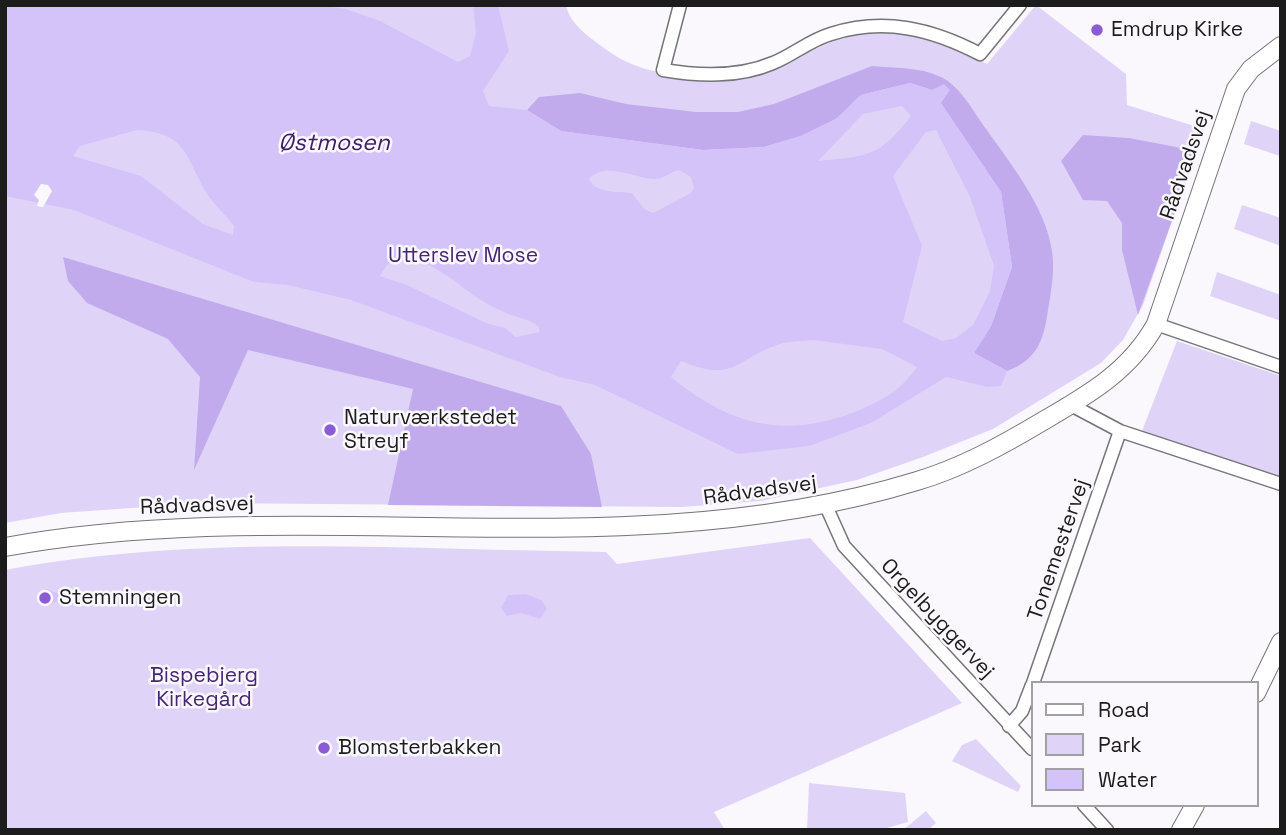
<!DOCTYPE html>
<meta charset="utf-8">
<style>
body{margin:0}
#map{position:relative;width:1286px;height:835px;overflow:hidden;background:#faf8fd;font-family:"Space Grotesk",sans-serif}
canvas{display:block}
.frame{position:absolute;inset:0;border:7px solid #1c1c1d;pointer-events:none}
.legend{position:absolute;left:1031px;top:681px;width:228px;height:126px;box-sizing:border-box;background:#faf8fd;border:2px solid #a1a0a3;margin:0;padding:9px 12px;list-style:none;font-size:21px;color:#1c1c1d}
.legend li{display:flex;align-items:center;gap:14px;height:35px}
.legend b{width:35px;border:2px solid #a1a0a3}
</style>
<div id="map">
<canvas width="1286" height="835"></canvas>
<div class="frame"></div>
<ul class="legend">
<li><b style="height:9px;background:#fff"></b>Road</li>
<li><b style="height:19px;background:#dfd4f8"></b>Park</li>
<li><b style="height:19px;background:#d4c3f9"></b>Water</li>
</ul>
</div>
<script>
const c = document.querySelector('canvas').getContext('2d');
c.lineJoin = 'round';
function fillPath(path, color) { c.fillStyle = color; c.fill(path, 'evenodd'); }
function trace(path, color, width, dash) { c.strokeStyle = color; c.lineWidth = width; c.lineCap = dash ? 'butt' : 'round'; c.setLineDash(dash || []); c.stroke(path); }
function write(font, color, halo, rows, align = 'center') {
  c.font = font + ' "Space Grotesk",sans-serif'; c.lineWidth = 5; c.setLineDash([]); c.textBaseline = 'middle'; c.strokeStyle = halo; c.fillStyle = color; for (const [text, x, y, turn = 0] of rows) {
    c.save(); c.translate(x, y); c.rotate((+turn || 0) * Math.PI / 180); c.textAlign = isNaN(turn) ? turn : align; if (halo) c.strokeText(text, 0, 0); c.fillText(text, 0, 0); c.restore();
  }
}
fillPath(new Path2D(`
 M5 5H566C569 23 590 38 604 48 642 76 674 75 720 74 731 74 746 76 757 73 797 64 830 34 877 31 918 28 952 45 987 64L1036 5 1126 74 1127 105 1204 129 1143 305 1123 340 1101 363 993 429 923 457 857 480 760 501 682 507 203 503 61 513 5 523Z
 M1251 121 1281 131 1280 156 1244 144Z
 M1242 205 1281 218V246L1234 229Z
 M1217 272 1281 295V321L1210 296Z
 M1177 341 1281 376V477L1142 431Z
 M810 538 962 703 714 812 725 830H5V570C203 533 407 550 606 552L617 564Z
 M976 739 1021 786 1018 792 952 761 962 745Z
 M809 783 905 793 908 822 880 830H807Z
 M926 811 936 823 928 830H903Z`), '#dfd4f8');
fillPath(new Path2D(`
 M872 66C895 68 920 67 941 77 961 87 973 111 986 129 1011 164 1046 208 1052 251 1055 271 1051 291 1048 310 1044 340 1037 360 1007 371L974 353 991 326 1012 267 1001 192 932 90 910 83 861 95 836 119 801 136 764 147 703 150 561 131 527 110 539 97 580 93 626 104 696 112H738L774 104Z
 M1083 135 1129 138 1197 151 1138 315 1122 250V223L1107 201 1083 200 1061 161Z
 M63 257 561 406 591 454 602 507 388 505 413 389 248 350 194 470 200 377 168 339 87 303 68 281Z`), '#c1abed');
fillPath(new Path2D(`
 M5 5H319L346 9 380 21 458 62 470 56 476 33 473 5H498L509 51 483 91 489 106 527 110 561 131 703 150 764 147 801 136 836 119 861 95 910 83 932 90 944 84 950 90 941 103 1001 192 1012 267 991 326 974 353 1007 371 1001 386 987 387 946 377 871 423 809 446 738 454 595 385 560 377 351 300 288 285 254 282 74 210 5 196ZM902 106 911 116C879 157 869 156 818 161L863 114ZM137 130C187 133 185 156 206 192 213 204 225 214 234 226L233 235 203 224 141 176 73 156 80 146ZM936 130 970 197 994 266 990 291 973 325 956 338 942 341 903 322 922 246 893 176 926 132ZM679 170 691 177 694 188 691 193 653 213 644 209 632 193C617 191 596 194 589 179 605 161 634 178 653 179 663 180 670 172 679 170ZM414 249 419 250 423 262C452 275 474 300 504 312 516 318 529 318 539 327V332L516 337 505 328 486 323 407 285 380 276 387 265ZM813 340 882 349 917 367C900 392 879 402 852 413 781 439 729 424 671 377L681 361C736 384 736 358 780 344 790 341 802 341 813 340Z
 M46 589 65 596 80 593 84 601 78 605 63 600 42 606 37 599Z
 M526 594 541 600 547 608 540 619 521 613 507 616 501 608 508 595Z`), '#d4c3f9');
fillPath(new Path2D(`
 M41 184 48 185 52 191 43 207 37 206 39 200 34 195Z`), '#faf8fd');
const street = new Path2D(`
 M680 5 663 70C699 76 738 78 773 63 793 55 810 40 831 34 884 17 932 29 980 54L1020 5
 M1156 324 1281 367
 M1071 405 1120 431 1281 484
 M826 506 844 546 1032 749
 M1033 683 1120 431
 M1009 726 1022 711 1032 685
 M1084 805 1107 830`);
const secondary = new Path2D(`
 M5 547C307 492 621 572 917 481 961 468 1003 445 1043 421 1088 395 1130 371 1156 324L1236 89 1251 69 1281 46
 M1256 693 1281 642
 M1181 830 1195 805`);
trace(street, '#757478', 15);
trace(secondary, '#757478', 20);
trace(street, '#fff', 12);
trace(secondary, '#fff', 18);
for (const [x, y, r, color] of [
 [1097,30,7,"#8c5cd5"],
 [330,430,7,"#8c5cd5"],
 [45,598,7,"#8c5cd5"],
 [324,748,7,"#8c5cd5"]
]) { const dot = new Path2D(); dot.arc(x, y, r, 0, 2 * Math.PI); c.fillStyle = color; c.fill(dot); trace(dot, '#faf8fd', 2.5); }
write('21px', '#1c1c1d', '#faf8fd', [
 ["Emdrup Kirke",1111,30],
 ["Naturværkstedet",344,418],
 ["Streyf",344,442],
 ["Stemningen",59,598],
 ["Blomsterbakken",338,748]
], 'left');
write('21px', '#1c1c1d', '#faf8fd', [
 ["Rådvadsvej",1186,165,-71],
 ["Rådvadsvej",760,491,-8],
 ["Rådvadsvej",197,506,-2],
 ["Tonemestervej",1059,550,-71],
 ["Orgelbyggervej",937,619,47]
]);
write('21px', '#462672', '#faf8fd', [
 ["Utterslev Mose",463,256],
 ["Bispebjerg",204,676],
 ["Kirkegård",204,700]
]);
write('italic 23px', '#3e1d68', '#faf8fd', [
 ["Østmosen",334,144]
]);
</script>
